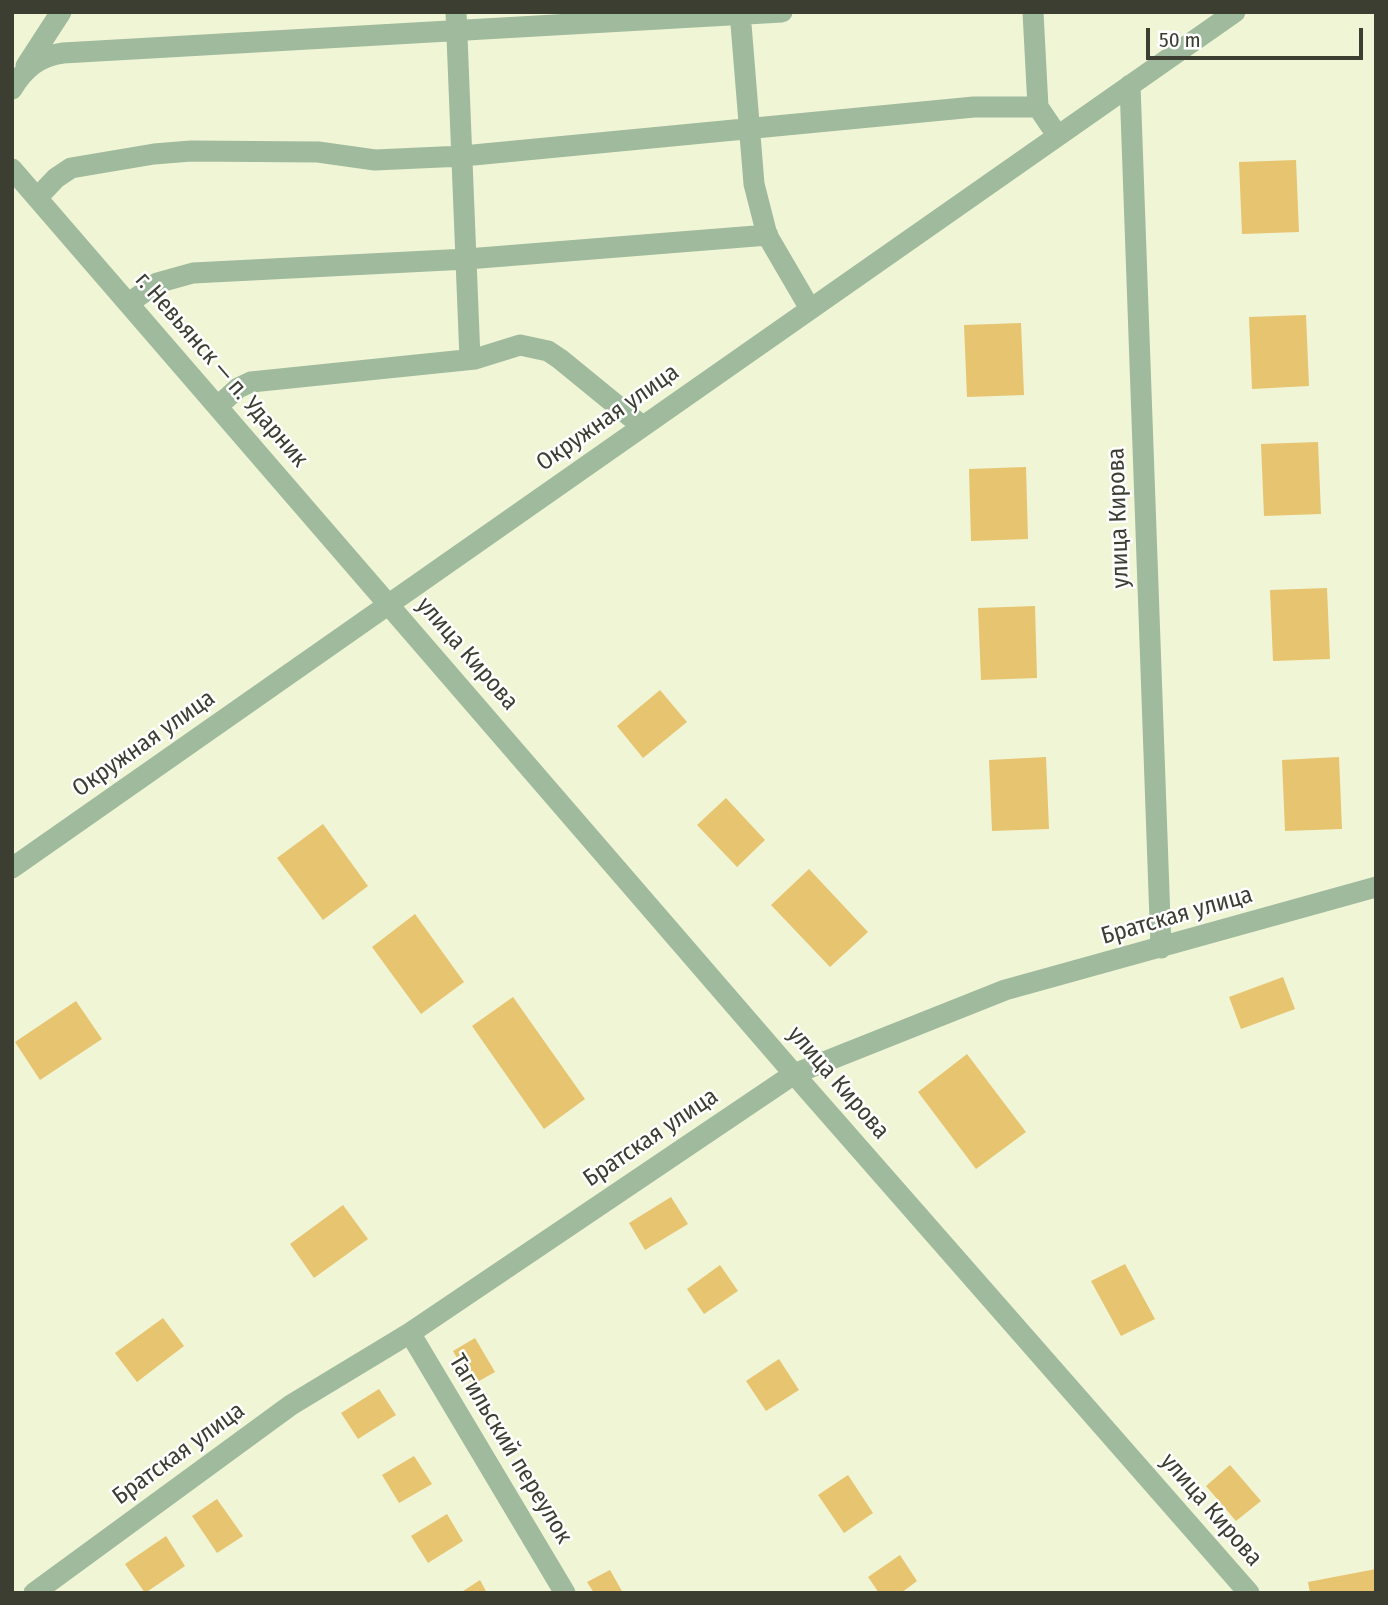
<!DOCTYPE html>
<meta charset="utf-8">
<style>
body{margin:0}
#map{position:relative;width:1388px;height:1605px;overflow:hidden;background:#f0f5d6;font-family:"Fira Sans Condensed",sans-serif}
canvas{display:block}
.frame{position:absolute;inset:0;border:14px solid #3c3e32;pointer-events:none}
.scale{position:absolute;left:1146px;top:28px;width:217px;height:32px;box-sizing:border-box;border:4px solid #3c3e32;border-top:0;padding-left:9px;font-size:21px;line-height:24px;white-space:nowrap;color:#3c3e32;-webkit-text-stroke:5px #fff;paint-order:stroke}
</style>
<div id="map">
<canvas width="1388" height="1605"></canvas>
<div class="frame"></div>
<div class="scale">50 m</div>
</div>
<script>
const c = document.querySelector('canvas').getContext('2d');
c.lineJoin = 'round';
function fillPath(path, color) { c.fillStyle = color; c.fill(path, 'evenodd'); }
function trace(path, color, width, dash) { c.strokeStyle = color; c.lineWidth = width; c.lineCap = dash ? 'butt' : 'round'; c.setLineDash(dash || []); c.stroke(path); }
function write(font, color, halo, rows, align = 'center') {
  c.font = font + ' "Fira Sans Condensed",sans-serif'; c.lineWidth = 5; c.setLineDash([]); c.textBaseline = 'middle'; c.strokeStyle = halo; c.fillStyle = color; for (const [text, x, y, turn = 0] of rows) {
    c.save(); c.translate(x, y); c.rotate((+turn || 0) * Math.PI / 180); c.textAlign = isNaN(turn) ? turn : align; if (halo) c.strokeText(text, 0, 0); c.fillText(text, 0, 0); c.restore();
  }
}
fillPath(new Path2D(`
 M1296 160 1299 232 1242 234 1239 162Z
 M1306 315 1309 386 1252 389 1249 317Z
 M1021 323 1024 395 967 397 964 325Z
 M1318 442 1321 514 1264 516 1261 444Z
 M1026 467 1028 539 971 541 969 469Z
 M1327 588 1330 659 1273 661 1270 590Z
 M1035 606 1037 678 981 680 978 608Z
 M660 690 687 722 643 758 617 726Z
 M1046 757 1049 829 992 831 989 760Z
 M1339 757 1342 829 1285 831 1282 760Z
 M726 798 765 840 737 867 697 825Z
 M323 824 368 886 323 920 277 858Z
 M809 869 868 932 830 967 771 905Z
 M415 914 464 982 421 1014 372 947Z
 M1283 977 1295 1009 1241 1029 1229 997Z
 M513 997 585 1099 544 1129 472 1026Z
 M76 1001 102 1039 40 1080 15 1042Z
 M967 1054 1026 1132 976 1169 918 1092Z
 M671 1197 688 1224 645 1250 629 1223Z
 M343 1205 368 1239 314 1278 290 1244Z
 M1125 1264 1155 1319 1121 1336 1091 1281Z
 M720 1265 738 1291 704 1314 687 1289Z
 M163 1318 184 1346 137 1382 115 1353Z
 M475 1338 495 1372 472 1385 453 1351Z
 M779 1359 799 1390 766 1411 746 1381Z
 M379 1389 396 1415 358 1439 341 1413Z
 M414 1456 432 1484 399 1503 382 1475Z
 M1230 1465 1261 1501 1236 1521 1206 1486Z
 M848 1475 873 1513 844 1533 818 1495Z
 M217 1499 243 1536 217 1553 192 1516Z
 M447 1514 463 1541 428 1563 411 1536Z
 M166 1536 185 1566 145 1593 125 1564Z
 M900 1555 917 1581 901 1593H879L868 1577Z
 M1376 1569V1593H1310L1308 1582Z
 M610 1570 623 1593H594L587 1582Z
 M480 1580 487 1593H460Z`), '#e7c46f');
trace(new Path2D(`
 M456 12 470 359
 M740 12 754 184 767 235 809 307
 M1033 12 1038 107 1057 135
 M26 66 61 12
 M1130 85 1161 948
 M12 89C24 69 39 56 63 53L782 12
 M12 169 794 1074 1249 1593
 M37 198 56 178 71 168 154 154 191 151 318 152 375 160 463 156 974 107H1038
 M129 303 157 283 193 273 467 259 768 235
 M218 406 238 388 251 382 475 359 520 345 548 351 560 359 642 426
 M12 868C421 584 826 295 1235 12
 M410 1333 565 1593
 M34 1593 291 1405 410 1333 794 1074 1005 990 1376 887`), '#9fba9c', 21);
write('24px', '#3c3e32', '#fff', [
 ["г. Невьянск — п. Ударник",221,370,49],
 ["Окружная улица",608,418,-35],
 ["улица Кирова",1119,518,-92],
 ["улица Кирова",467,654,49],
 ["Окружная улица",144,744,-35],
 ["Братская улица",1177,916,-16],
 ["улица Кирова",838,1083,49],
 ["Братская улица",651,1138,-34],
 ["Тагильский переулок",510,1449,59],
 ["Братская улица",179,1454,-36],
 ["улица Кирова",1211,1510,49]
]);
</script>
